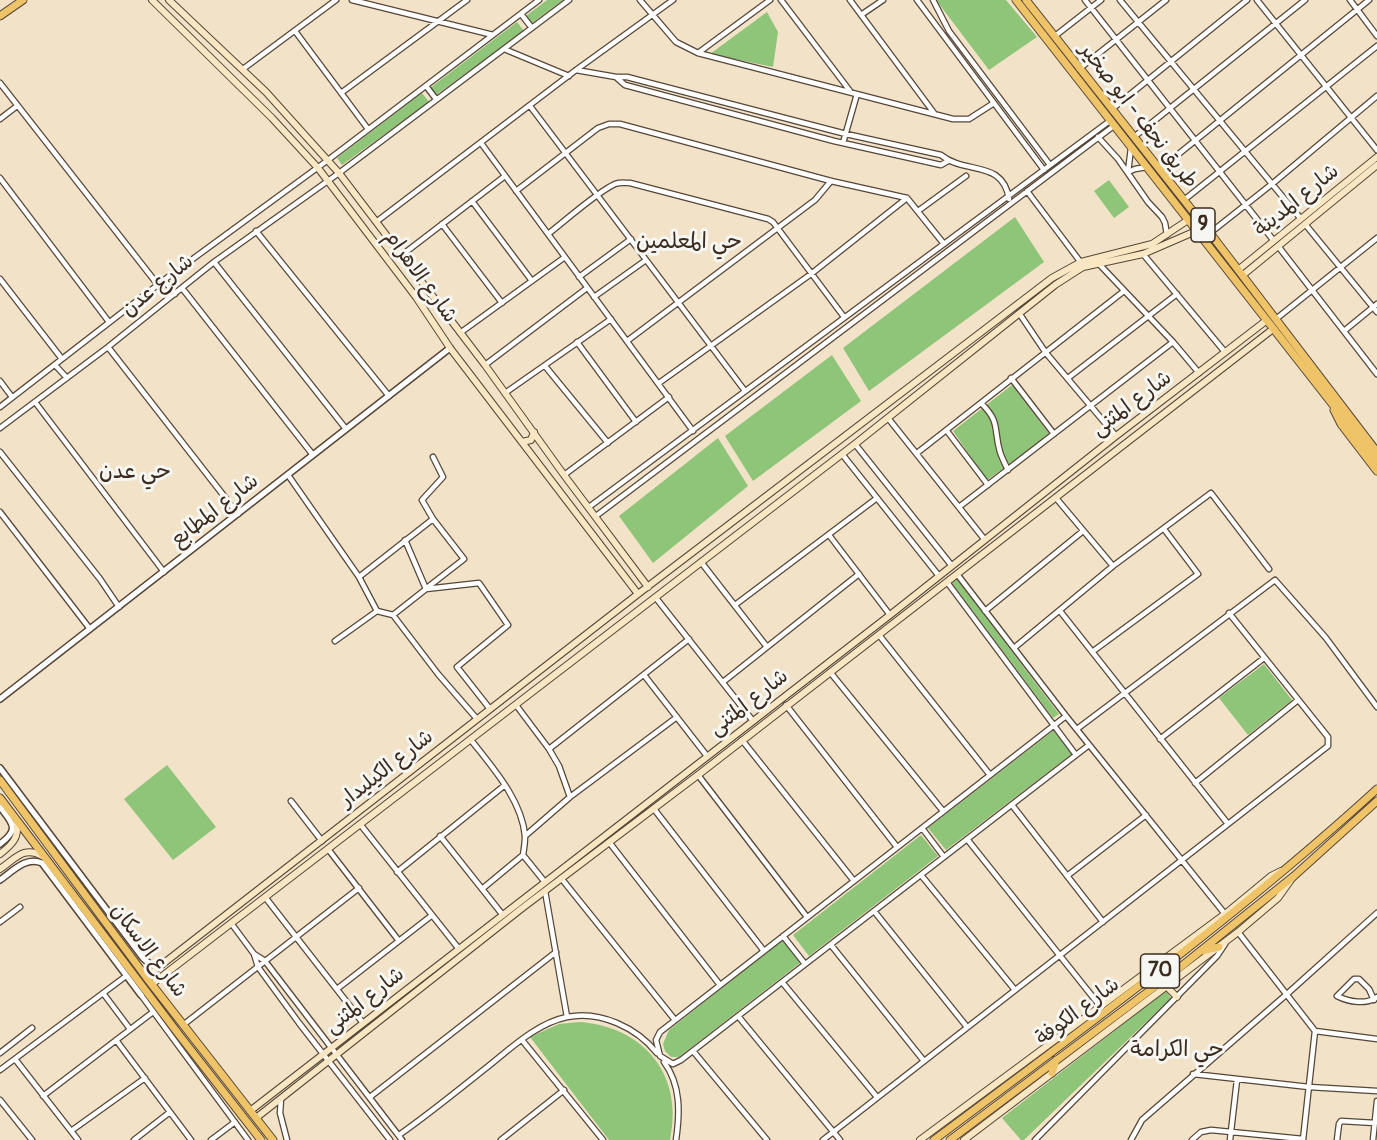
<!DOCTYPE html>
<meta charset="utf-8">
<style>
body{margin:0}
canvas{display:block;background:#f1e2c8}
</style>
<canvas width="1377" height="1140"></canvas>
<script>
const c = document.querySelector('canvas').getContext('2d');
c.lineJoin = 'round';
function fillPath(path, color) { c.fillStyle = color; c.fill(path, 'evenodd'); }
function trace(path, color, width, dash) { c.strokeStyle = color; c.lineWidth = width; c.lineCap = dash ? 'butt' : 'round'; c.setLineDash(dash || []); c.stroke(path); }
function write(font, color, halo, rows, align = 'center') {
  c.font = font + ' Pangolin,"Playpen Sans Arabic",sans-serif'; c.lineWidth = 6; c.setLineDash([]); c.textBaseline = 'middle'; c.strokeStyle = halo; c.fillStyle = color; for (const [text, x, y, turn = 0] of rows) {
    c.save(); c.translate(x, y); c.rotate((+turn || 0) * Math.PI / 180); c.textAlign = isNaN(turn) ? turn : align; if (halo) c.strokeText(text, 0, 0); c.fillText(text, 0, 0); c.restore();
  }
}
fillPath(new Path2D(`
 M547 0H563L532 23 526 16Z
 M936 0H1006L1037 37 989 70Z
 M767 12 778 32 773 67 710 54Z
 M517 22 524 31 436 95 430 88Z
 M422 93 429 102 342 165 337 158Z
 M1109 180 1129 207 1114 218 1094 191Z
 M1015 217 1044 262 869 391 843 348Z
 M832 355 861 401 753 481 725 436Z
 M1012 385 1050 435 987 480 953 431Z
 M718 438 748 486 653 563 619 516Z
 M957 579 1059 714 1053 718 952 583Z
 M1264 664 1292 700 1248 735 1219 698Z
 M1054 730 1073 753 946 850 928 828Z
 M167 765 216 827 173 860 124 799Z
 M921 835 938 856 809 956 793 935Z
 M783 940 800 963 679 1057H671L665 1051 663 1044 669 1030Z
 M1166 991 1171 998 1024 1140H1021L1002 1118Z
 M580 1022C645 1027 684 1076 670 1140H609L530 1037 559 1024Z`), '#8ec578');
const minor = new Path2D(`
 M352 0 493 35
 M640 0 676 42 698 53 953 119H969L994 103
 M781 0 850 91
 M850 0 934 113
 M917 0 1044 170
 M933 0 949 31 1050 165
 M1085 0 1274 241
 M1120 0 1301 219
 M1257 0 1377 150
 M1350 0 1377 36
 M521 14 532 28
 M861 15 883 0
 M295 31 368 129
 M1055 36 1101 0
 M504 49 569 76
 M698 53 770 0
 M243 69 336 0
 M1079 69 1166 0
 M576 70 616 77H627L846 134 941 155C965 175 1003 159 1009 199
 M617 78 625 85 834 141 941 165 948 161
 M0 83 158 285
 M426 86 436 99
 M341 93 467 0
 M530 106 745 391
 M1112 109 1247 0
 M0 119 17 106
 M1098 137 1118 159 1148 202 1162 217 1165 223 1167 235
 M1134 137 1305 0
 M481 143 693 431
 M843 143 857 94
 M1160 169 1369 0
 M1128 172 1131 148
 M1128 172 1135 169 1147 167
 M0 178 109 322
 M516 191 598 128 609 124H620L831 181 907 198 944 244
 M1027 191 1082 264
 M1184 200 1377 46
 M472 201 532 281
 M918 211 966 176
 M376 222 576 70 673 0
 M442 224 502 303
 M1305 224 1377 312
 M256 231 389 396
 M1210 233 1272 184 1377 96
 M548 234C565 221 597 192 615 184 620 182 625 183 630 183L768 219 773 222 844 317
 M1278 246 1377 374
 M1143 254 1225 352
 M402 255 505 176
 M214 262 346 429
 M1100 265 1173 342 1199 373
 M579 277 631 239
 M0 279 62 359
 M164 280 175 294
 M182 288 313 455
 M594 297 646 260
 M1019 313 1046 353 1116 436
 M1276 319 1377 238
 M1344 331 1377 304
 M460 333 565 257
 M627 341 815 200 831 181
 M577 342 636 422
 M108 347 238 514
 M55 365 67 378
 M485 365 587 288
 M545 366 608 443
 M1011 378 1054 434
 M1068 378 1177 294
 M0 381 12 397
 M659 383 811 274 907 198
 M505 393 611 319
 M35 402 164 572
 M981 403C1001 423 993 428 1000 452 1002 458 1005 464 1008 470
 M0 407 164 280 328 160 539 0
 M888 418 985 540
 M0 428 108 347 214 262 339 173 569 0
 M947 431 988 485
 M855 444 952 566
 M0 452 100 579 119 607
 M917 453 1124 291
 M842 454 939 576
 M288 475 359 577 377 611 393 615 438 674 477 719
 M564 475 669 397
 M1056 498 1113 566
 M589 507 1111 120
 M959 507 1173 342
 M0 512 90 629
 M596 516 1115 125
 M829 535 890 615
 M701 562 767 647
 M957 574 1066 716 1225 914
 M359 577 433 519 422 500 443 477 433 457
 M947 582 1076 755
 M428 587 464 559 433 519
 M426 589 479 583 508 625 457 667 490 709
 M656 598 753 721
 M735 605 877 498
 M985 611 1083 531
 M1060 611 1228 824
 M393 615 426 589 405 540
 M879 635 990 775
 M335 641 377 611
 M1014 648 1113 566 1211 493 1269 569
 M1092 652 1198 574 1164 529
 M830 672 943 811
 M644 675 707 756
 M723 682 859 574
 M516 705 549 749 559 766 570 797
 M786 705 897 847
 M1066 716 660 1032 656 1040 660 1056 673 1064 681 1060 1089 745
 M1077 729 1275 580 1326 638 1377 707
 M1160 739 1264 658
 M471 740C492 767 522 800 525 836 525 842 524 849 523 855L482 889
 M742 740 854 881
 M549 749 689 639
 M698 775 807 917
 M1195 783 1298 700
 M291 801 322 841
 M1012 805 1103 922
 M654 809 764 951
 M360 824 459 949
 M922 828 944 857
 M440 836 502 914
 M525 836 570 797 677 717
 M967 839 1100 1006
 M609 842 720 985
 M328 849 399 941
 M523 855 544 881
 M397 872 505 785
 M921 875 1015 990
 M1067 876 1146 815
 M561 878 675 1020
 M545 891 567 1017
 M265 897 363 1023
 M874 911 967 1027
 M0 922 20 907
 M231 923 254 954 258 967 299 1023 390 1140
 M1238 932 1315 1031 1303 1140
 M783 936 805 964
 M831 945 924 1061
 M254 954 265 961 402 1140
 M782 982 877 1097
 M337 989 431 916
 M103 993 130 1029
 M141 995 248 1140
 M1374 1000 1369 989 1359 979H1354L1337 996C1349 1002 1366 1005 1377 997
 M738 1016 840 1140
 M183 1025 359 888
 M1315 1031 1377 1039
 M116 1040 191 1140
 M522 1040 603 1140
 M693 1051 767 1140
 M0 1053 32 1028
 M15 1059 78 1140
 M664 1062C681 1085 680 1113 676 1140
 M0 1070 126 976
 M1193 1074 1309 1087 1377 1091
 M43 1096 153 1012
 M370 1097 556 952
 M281 1099 280 1113 287 1140
 M0 1100 32 1140
 M71 1131 145 1078
 M399 1135C429 1114 457 1091 486 1068 510 1049 537 1023 567 1017 600 1010 637 1028 657 1053
 M134 1140 170 1112
 M211 1140 235 1122
 M501 1140 564 1090
 M823 1140 1328 746V737L1229 613
 M1035 1140 1217 956 1225 944
 M1131 1140 1142 1120 1287 994 1377 913
 M1192 1140 1201 1132 1211 1130 1303 1139
 M1230 1140 1237 1080
 M1337 1140 1339 1124 1341 1121 1375 1123
 M1373 1140 1377 1101`);
const tertiary = new Path2D(`
 M0 699 450 348
 M0 768 143 958 151 965H161
 M0 807C13 824 20 829 0 844
 M0 880C13 871 26 856 42 863L141 995`);
const secondary = new Path2D(`
 M152 0 272 118 318 168 416 297 450 348 638 594
 M169 0 266 92 339 173 485 365 564 475 648 587
 M1238 270 1377 157
 M1243 275 1377 165
 M522 442 531 440 534 432
 M0 854C13 844 20 837 16 820
 M0 869C16 858 24 845 44 857
 M146 977 638 594 1052 278 1081 262 1152 244 1188 220
 M152 984 855 444 1055 285 1083 267 1143 254 1196 231
 M1167 987 1177 997
 M250 1111 890 615 1116 436 1267 320
 M256 1118 521 909 698 775 1273 329
 M920 1140 1225 914 1271 876 1281 871
 M964 1140 1238 932 1278 898 1293 877`);
const primary = new Path2D(`
 M0 16 23 0
 M0 780 146 977 273 1140
 M0 798 180 1036 261 1140`);
const trunk = new Path2D(`
 M1016 0 1377 461
 M1026 0 1210 233 1377 452
 M1334 410 1341 424 1377 471
 M1201 951 1219 947
 M1052 1073 1056 1060
 M934 1140C1085 1027 1238 916 1377 789
 M950 1140 1173 973 1294 876 1377 801`);
trace(minor, '#564638', 7);
trace(tertiary, '#564638', 8);
trace(secondary, '#564638', 8);
trace(primary, '#564638', 9);
trace(trunk, '#564638', 9);
trace(minor, '#fff', 4.5);
trace(tertiary, '#fff', 5);
trace(secondary, '#f9e7c3', 6);
trace(primary, '#efc469', 7);
trace(trunk, '#efc469', 7);
for (const [x, y, w] of [
 [1203,225,24],
 [1160,971,39]
]) { const box = new Path2D(); box.roundRect(x - w / 2, y - 17, w, 34, 4.5); c.fillStyle = '#f6f6f2'; c.fill(box); trace(box, '#3b2a1e', 1.5); }
write('bold 20px', '#3b2a1e', null, [
 ["9",1203,225],
 ["70",1160,971]
]);
write('21px', '#3b2a1e', '#f6f6f2', [
 ["طريق نجف - ابو صخير",1138,116,52],
 ["شارع المدينة",1297,201,-39],
 ["شارع الاهرام",420,277,54],
 ["شارع عدن",158,286,-39],
 ["شارع المثنى",1132,404,-37],
 ["شارع المطابع",215,511,-38],
 ["شارع المثنى",749,703,-38],
 ["شارع الكيليدار",387,769,-38],
 ["شارع الاسكان",148,951,53],
 ["شارع المثنى",365,1001,-38],
 ["شارع الكوفة",1078,1012,-37]
]);
write('22px', '#3b2a1e', '#f6f6f2', [
 ["حي المعلمین",689,242],
 ["حي عدن",135,472],
 ["حي الكرامة",1177,1050]
]);
</script>
